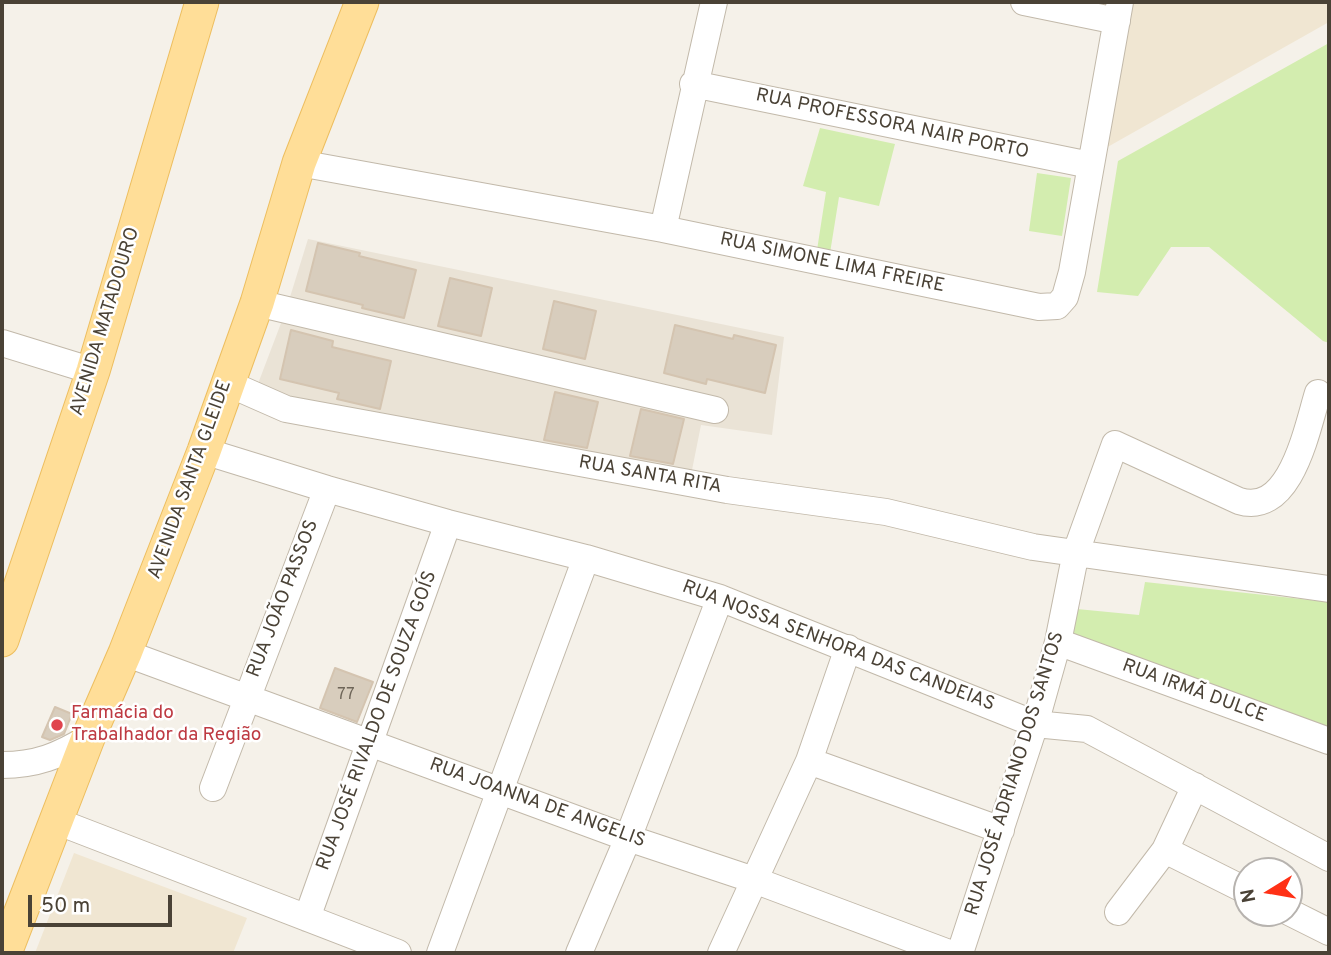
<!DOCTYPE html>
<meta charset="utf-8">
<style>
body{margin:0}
#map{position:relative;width:1331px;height:955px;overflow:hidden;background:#f5f1e9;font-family:Overpass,sans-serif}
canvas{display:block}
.frame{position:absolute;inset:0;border:4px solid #4a4236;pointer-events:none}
.north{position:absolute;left:1233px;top:857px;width:70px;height:70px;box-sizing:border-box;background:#fff;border:2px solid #b7b3af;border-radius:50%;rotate:259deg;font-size:19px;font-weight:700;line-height:28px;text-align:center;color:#4a4236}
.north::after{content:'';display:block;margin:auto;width:24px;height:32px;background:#ff3116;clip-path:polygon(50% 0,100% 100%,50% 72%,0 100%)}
.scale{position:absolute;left:28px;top:895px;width:144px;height:32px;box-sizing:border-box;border:4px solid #4a4236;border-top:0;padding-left:9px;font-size:21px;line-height:24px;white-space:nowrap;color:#4a4236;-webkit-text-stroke:5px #fff;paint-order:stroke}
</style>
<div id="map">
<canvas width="1331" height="955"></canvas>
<div class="frame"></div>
<div class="north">N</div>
<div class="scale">50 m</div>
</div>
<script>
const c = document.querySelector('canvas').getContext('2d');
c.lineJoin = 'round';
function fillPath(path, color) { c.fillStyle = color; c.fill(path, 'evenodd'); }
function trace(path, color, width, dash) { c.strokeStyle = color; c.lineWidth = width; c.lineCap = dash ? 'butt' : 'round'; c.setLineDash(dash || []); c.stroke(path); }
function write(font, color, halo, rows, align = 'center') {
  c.font = font + ' Overpass,sans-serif'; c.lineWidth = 5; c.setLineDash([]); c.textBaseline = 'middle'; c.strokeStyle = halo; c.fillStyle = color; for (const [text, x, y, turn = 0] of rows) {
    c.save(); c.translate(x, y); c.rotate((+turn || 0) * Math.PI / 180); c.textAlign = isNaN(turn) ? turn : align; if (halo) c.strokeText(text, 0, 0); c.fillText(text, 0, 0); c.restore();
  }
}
fillPath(new Path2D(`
 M308 239 784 337 772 435 701 425 691 475 473 439 256 389 286 310Z`), '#eae3d6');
fillPath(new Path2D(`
 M1131 2H1329V22L1104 149Z
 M74 853 247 918 233 953H35Z`), '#f0e6d2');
fillPath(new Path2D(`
 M1329 43V343L1323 341 1209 247H1171L1138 296 1097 292 1118 161Z
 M820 128 895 144 879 206 839 197 830 253 817 250 826 192 803 186Z
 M1037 173 1071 178 1062 236 1029 231Z
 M1145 582 1329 602V735L1072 634 1077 609 1139 615Z`), '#d3edaf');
const building = new Path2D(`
 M318 243 360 253 359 256 416 270 404 318 362 308 363 305 306 291Z
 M450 278 492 288 481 336 438 326Z
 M554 301 596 311 585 359 543 349Z
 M675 325 733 339 734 335 776 345 765 393 707 379 706 384 664 373Z
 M291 330 333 341 332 347 391 361 380 409 337 399 339 393 280 379Z
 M555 392 598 402 587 448 544 440Z
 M641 409 684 419 673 464 630 456Z
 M335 668 373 682 357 722 320 708Z
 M55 707 72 714 64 734 50 740 42 737Z`);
fillPath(building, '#d8cdbd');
trace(building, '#d4c4b0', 2);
const minor = new Path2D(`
 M1024 2 1117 21
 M693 84 1090 165
 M299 163 663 229 1039 307 1057 306 1065 297 1072 272 1120 2
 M663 229 714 2
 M257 303 715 410
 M2 343 93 371
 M227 383 286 409 727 490 886 512 1033 547 1329 589
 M204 451 327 489 448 523 586 558 720 598 1035 724 1087 729 1329 858
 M1058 642 1329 741
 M125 653 628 838 754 880 949 953
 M809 761 1001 830
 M2 765C36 765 59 756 88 738
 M213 788 327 489
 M56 821 398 953
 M1165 850 1247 891
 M1118 912 1165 850 1195 786
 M1289 912 1329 932
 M307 918 448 523
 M440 953 586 558
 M579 953 628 838 720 598
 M721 953 809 761 848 648
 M960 953 1035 724 1058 642 1076 552 1115 444 1239 501C1291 517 1307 428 1318 393`);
const major = new Path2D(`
 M2 640 93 371 202 2
 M5 953 88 738 125 653 204 451 257 303 299 163 362 2`);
trace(minor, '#c2b9aa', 28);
trace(major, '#edbe5f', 35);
trace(minor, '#fff', 26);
trace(major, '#ffde98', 33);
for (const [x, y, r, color] of [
 [57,725,7,"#e0444e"]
]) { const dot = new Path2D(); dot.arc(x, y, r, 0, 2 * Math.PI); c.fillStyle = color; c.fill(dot); trace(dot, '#fff', 2.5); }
write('16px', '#6e6558', null, [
 ["77",346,696]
]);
write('19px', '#4a4236', '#fff', [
 ["RUA PROFESSORA NAIR PORTO",892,125,12],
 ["RUA SIMONE LIMA FREIRE",832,264,12],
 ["AVENIDA MATADOURO",106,322,-73],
 ["RUA SANTA RITA",650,476,10],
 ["AVENIDA SANTA GLEIDE",191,480,-70],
 ["RUA JOÃO PASSOS",284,599,-69],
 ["RUA NOSSA SENHORA DAS CANDEIAS",838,647,21],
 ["RUA IRMÃ DULCE",1194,692,20],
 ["RUA JOSÉ RIVALDO DE SOUZA GOÍS",378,721,-70],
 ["RUA JOSÉ ADRIANO DOS SANTOS",1016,774,-73],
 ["RUA JOANNA DE ANGELIS",537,804,20]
]);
write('19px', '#be3a42', '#fff', [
 ["Farmácia do",71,714],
 ["Trabalhador da Região",71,736]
], 'left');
</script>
